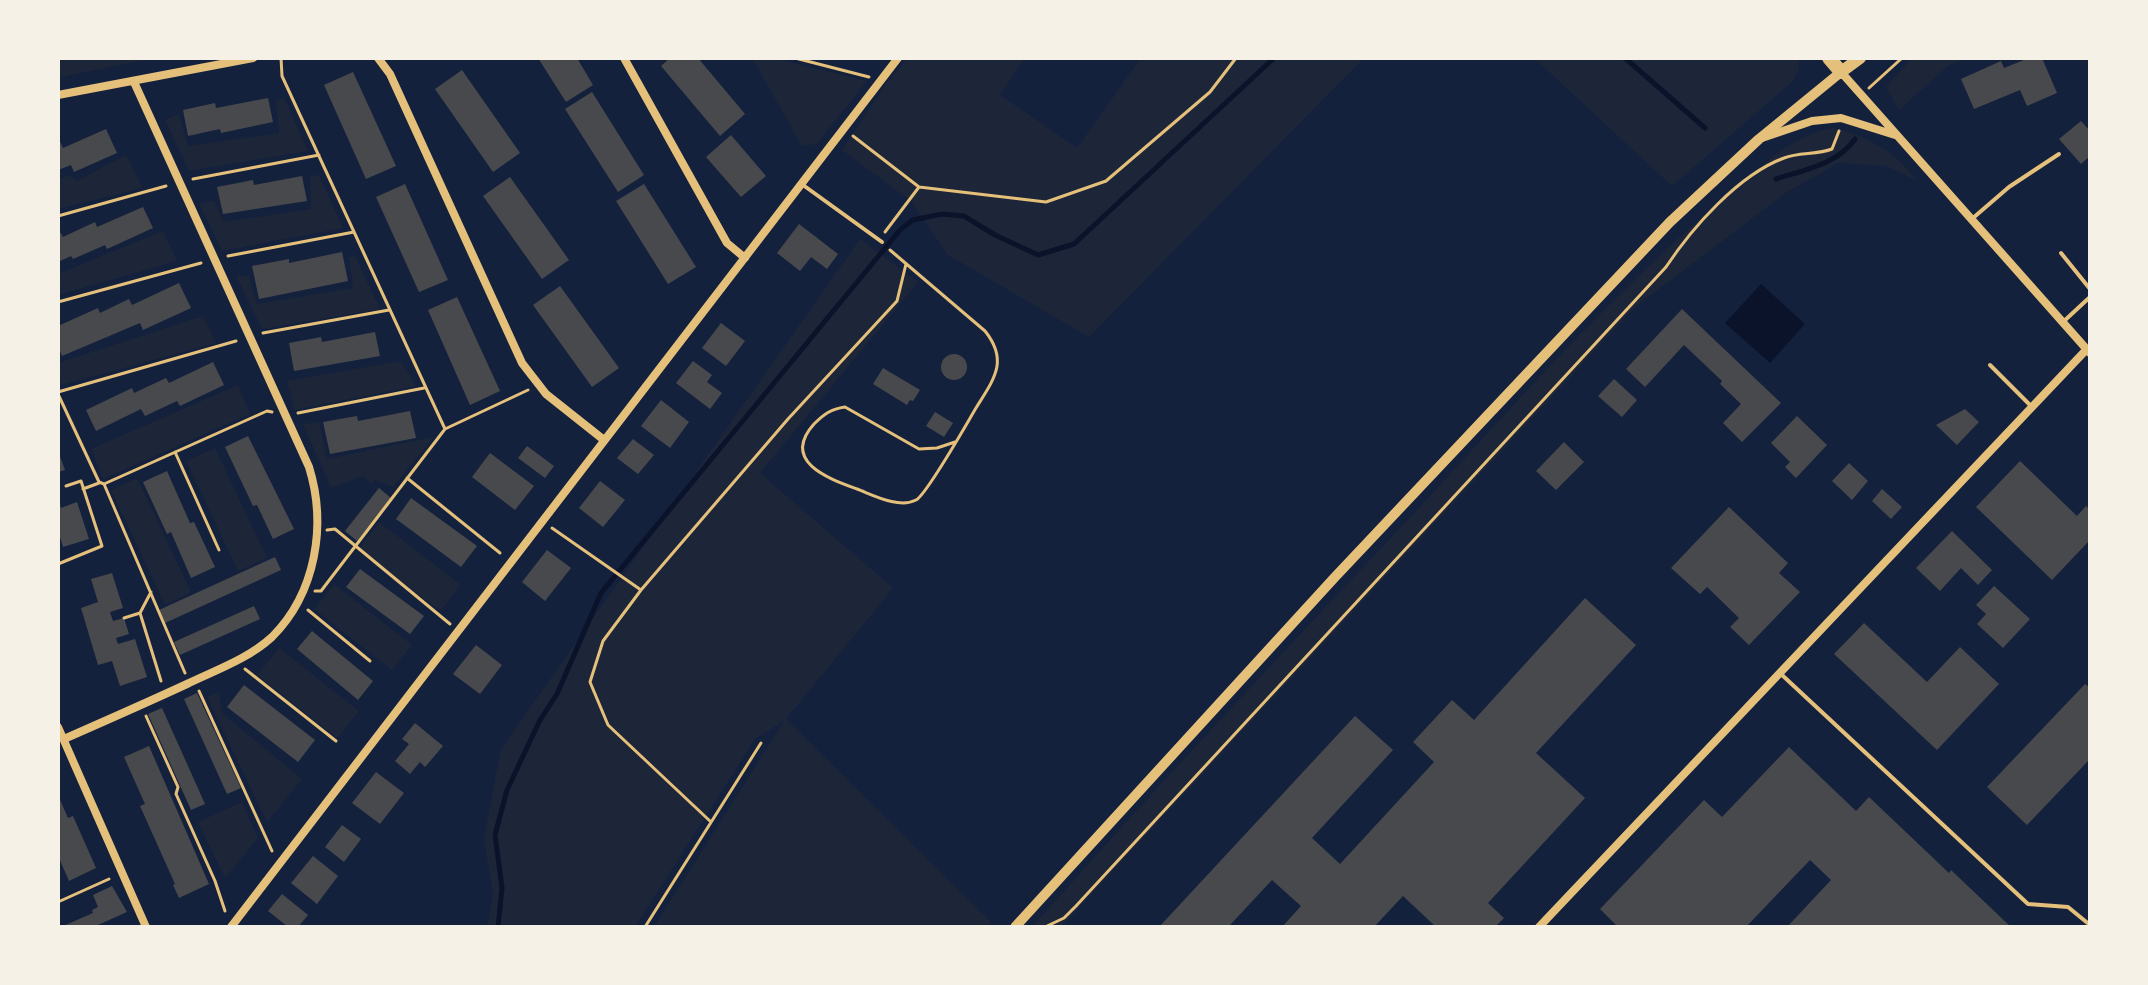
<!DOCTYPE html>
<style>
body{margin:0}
#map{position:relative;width:2148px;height:985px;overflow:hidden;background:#14213d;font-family:Ubuntu,sans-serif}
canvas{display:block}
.frame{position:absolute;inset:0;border:60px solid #f6f1e7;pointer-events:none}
</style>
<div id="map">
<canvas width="2148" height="985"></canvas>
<div class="frame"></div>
</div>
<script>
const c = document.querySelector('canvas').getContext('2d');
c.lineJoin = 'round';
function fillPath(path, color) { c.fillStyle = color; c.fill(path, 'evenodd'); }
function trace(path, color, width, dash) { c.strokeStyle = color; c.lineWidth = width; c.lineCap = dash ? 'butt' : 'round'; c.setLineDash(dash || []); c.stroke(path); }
fillPath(new Path2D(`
 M58 58H154L61 77 58 74Z
 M752 58H772L867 81 817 144 802 146Z
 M908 58H1025L1000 95 1077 148 1141 58H1364L1089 337 948 255 911 201 842 150 887 82Z
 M1534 58H1799V69L1792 82 1672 186Z
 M1912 58H1965L1948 66 1899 110 1886 87Z
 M284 98 308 151 189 171 165 120 179 114 188 146 279 133 276 101Z
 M1833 128C1867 136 1897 152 1917 181L1887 166 1839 163 1787 192 1636 306 1061 927H1032C1158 785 1288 647 1418 509 1518 401 1615 290 1728 195 1760 168 1791 135 1833 128Z
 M126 155 143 188 58 209V180L70 175 77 181Z
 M319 175 343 228 222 251 199 203 214 201 224 222 311 209 310 176Z
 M163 231 177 261 58 295V274Z
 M860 239 918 282 760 473 893 588 786 719 991 922 986 927H654L784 721 755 739 635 927H487L493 894 484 838 501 749Z
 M355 256 380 309 262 329 236 276H249L257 304 353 288 349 257Z
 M203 316 216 343 61 385 58 363Z
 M401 361 416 386 294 410 287 381Z
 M238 385 250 414 103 479 91 449Z
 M319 422 327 459 434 437 393 487 375 480 371 483 363 476 331 488 303 424Z
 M215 448 267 558 238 571 186 461Z
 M137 478 191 592 165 605 111 490Z
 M379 522 461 585 440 611 359 549Z
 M334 584 412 645 392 670 314 609Z
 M279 648 359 711 337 738 257 675Z
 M219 692 222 713 302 779 267 822 207 697Z
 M242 802 258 838 225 878 198 822Z`), '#1d2539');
fillPath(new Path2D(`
 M1761 284 1805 324 1770 363 1725 323Z`), '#0b132b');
trace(new Path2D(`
 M1625 58 1705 128
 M1776 179C1804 170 1838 164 1855 139
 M498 927 502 888 495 835 507 790 540 720 557 694 601 593 900 230 913 220 942 214 964 216 995 235 1038 255 1074 244 1274 58`), '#0b132b', 5);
fillPath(new Path2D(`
 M538 58H577L593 85 566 102Z
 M670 58H698L745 114 720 136 661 66Z
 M2029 58H2042L2057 93 2027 106 2020 90 1974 109 1961 79 2001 61 2004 68Z
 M462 70 520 153 493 172 435 89Z
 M353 72 396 166 366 179 324 85Z
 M592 92 644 175 618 192 565 109Z
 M268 98 273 122 221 133 220 129 188 136 183 110 215 103 216 108Z
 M2081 121 2090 131V156L2081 164 2059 139Z
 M106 129 117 153 74 172 71 165 58 170V137L63 148Z
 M731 135 766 176 741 197 706 157Z
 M302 176 307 201 223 214 217 187 253 180 254 185Z
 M510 177 569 260 542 279 483 196Z
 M405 184 448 280 419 292 376 197Z
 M644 184 696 267 668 284 616 201Z
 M143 207 153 228 107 249 105 245 73 259 71 256 58 262V233L60 232 63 237 95 222 97 227Z
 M799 224 838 254 827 269 811 257 800 271 777 253Z
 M342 252 348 281 259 299 252 266 289 259V263Z
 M179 283 191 308 143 330 140 323 62 356 58 347V326L98 308 100 313 129 299 132 305Z
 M560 286 619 368 592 387 533 305Z
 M457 297 500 391 470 405 428 310Z
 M1682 309 1781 403 1742 442 1723 423 1741 404 1720 384 1722 381 1684 345 1645 387 1626 369Z
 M721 323 745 341 726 366 702 348Z
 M375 332 380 356 294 371 289 343 321 337 322 342Z
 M941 367a13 13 0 1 1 26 0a13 13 0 1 1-26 0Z
 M693 361 712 375 707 382 722 393 710 409 676 383Z
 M213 362 224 385 180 406 177 401 145 416 141 409 96 431 86 410 132 388 134 393 166 378 169 383Z
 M883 368 920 390 913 401 910 400 907 405 873 384Z
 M1614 379 1637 400 1622 417 1598 396Z
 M661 400 689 422 670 448 641 426Z
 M1965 409 1979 422 1957 445 1936 425Z
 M410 411 416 438 330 454 323 422 357 416 358 421Z
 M935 412 953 423 944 437 926 426Z
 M1797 416 1827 445 1796 478 1785 467 1790 462 1771 443Z
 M248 436 294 529 273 539 257 505 253 506 225 447Z
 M633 439 654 455 638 474 617 458Z
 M1564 442 1584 462 1556 490 1536 471Z
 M527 446 554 466 545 478 518 458Z
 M58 451 65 470 58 472Z
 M490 453 534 486 515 510 472 477Z
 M2020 461 2077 516 2086 506 2090 510V544L2088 542 2052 580 1976 507Z
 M1849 463 1868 481 1852 500 1832 481Z
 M167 471 190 523 194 522 215 567 191 578 171 532 167 534 143 482Z
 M600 481 625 500 603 527 579 508Z
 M379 488 391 498 357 541 345 531Z
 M1882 489 1902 507 1891 519 1872 501Z
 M411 498 477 546 461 567 396 519Z
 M59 501 61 508 77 502 89 539 63 547 58 530Z
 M1729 507 1788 563 1779 573 1800 592 1749 645 1730 627 1739 618 1707 587 1700 594 1671 568Z
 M1952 531 1992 570 1978 585 1961 568 1940 591 1916 568Z
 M547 550 571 568 545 601 522 582Z
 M275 557 281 570 165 623 159 610Z
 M360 569 424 616 410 634 346 587Z
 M112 573 123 608 110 612 113 621 124 618 129 634 116 638 118 644 135 639 147 677 120 686 112 661 98 665 81 608 98 602 91 579Z
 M1994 586 2030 619 2003 648 1977 624 1986 614 1976 605Z
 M1585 598 1636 645 1536 753 1585 798 1488 903 1504 918 1495 927H1436L1403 896 1374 927H1282L1301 906 1272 880 1230 925 1232 927H1159L1355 716 1393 750 1312 838 1340 864 1434 762 1413 742 1452 700 1474 720Z
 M254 606 260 619 180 655 174 642Z
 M1864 623 1927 682 1960 647 1999 684 1937 750 1834 654Z
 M312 631 373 681 358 700 297 649Z
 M476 645 502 665 480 694 453 674Z
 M2085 684 2090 688V759L2027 825 1987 787Z
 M244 685 315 740 298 762 227 707Z
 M197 693 241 788 227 794 184 699Z
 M162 708 205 804 191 810 148 714Z
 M415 723 443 746 425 767 420 762 410 774 395 761 409 744 402 739Z
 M149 746 209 884 179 898 173 885 175 884 140 806 145 804 124 757Z
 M1789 747 1856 811 1869 797 1949 873 1951 870 2011 927H1787L1831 880 1810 860 1746 927H1618L1600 909 1704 800 1722 817Z
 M376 772 404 793 380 824 352 803Z
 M58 795 68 818 73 816 96 868 69 881 58 856Z
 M342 825 361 839 344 862 325 847Z
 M313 856 338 876 317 904 291 883Z
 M112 886 127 912 98 925 99 927H61L93 913 92 910 98 907 93 895Z
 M282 894 308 915 298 927H288L268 911Z`), '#48494c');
trace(new Path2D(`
 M281 58 282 76 445 429 321 591H315
 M795 58 869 77
 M1869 88 1902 58
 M853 136 919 187 885 232
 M193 179 319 155
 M919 187 1046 202 1106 181 1210 92 1236 58
 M58 216 166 186
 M890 250 985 331C1009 361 994 379 976 408 967 423 927 494 916 500 899 509 873 495 857 489 830 479 780 462 814 424 824 414 831 409 845 407L919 449 937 448 955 442
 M228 256 354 232
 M58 302 201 263
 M263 333 389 310
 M58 392 236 341
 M58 394 99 482 104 484 185 673
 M298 413 424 388
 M445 429 528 390
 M175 452 219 550
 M407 478 500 553
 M104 484 267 411 272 412
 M83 489 99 483
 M552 528 641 590
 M327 530 335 529 450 624
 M58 564 102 546 81 481 66 486
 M308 610 370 661
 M140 613 151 592
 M124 618 140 613 161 681
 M245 669 336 741
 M199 691 272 851
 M146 716 178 787 176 794 215 881 225 911
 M711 822 608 725 590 682 603 641 641 590 788 419 897 301 906 264
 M58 902 109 879
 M645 927 761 743
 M1045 927 1064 918 1076 906 1666 267C1692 228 1738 175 1784 158 1799 152 1817 155 1832 149L1839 131`), '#e5c07b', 3);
trace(new Path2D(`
 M803 185 882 242
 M1973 218 2009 187 2059 154
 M2061 253 2090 289
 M2063 322 2090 297
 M1990 365 2032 407
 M1782 675 2028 904 2068 907 2090 925`), '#e5c07b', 4);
trace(new Path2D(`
 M378 58 390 74 522 363 546 394 604 440
 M624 58 727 243 745 258
 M1841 72 2090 353
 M58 95 253 58
 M1762 138 1812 121 1841 118 1895 135
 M58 727 146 927
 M64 739C105 721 146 703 187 684 216 670 248 659 272 637 316 593 327 525 309 467L134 82
 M231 927 898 58
 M1539 927 2087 349`), '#e5c07b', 8);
trace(new Path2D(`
 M1015 927 1335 577 1670 222 1759 139 1841 72`), '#e5c07b', 10);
trace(new Path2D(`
 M1841 72 1860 58`), '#e5c07b', 12);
trace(new Path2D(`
 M1829 58 1841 72`), '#e5c07b', 14);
</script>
